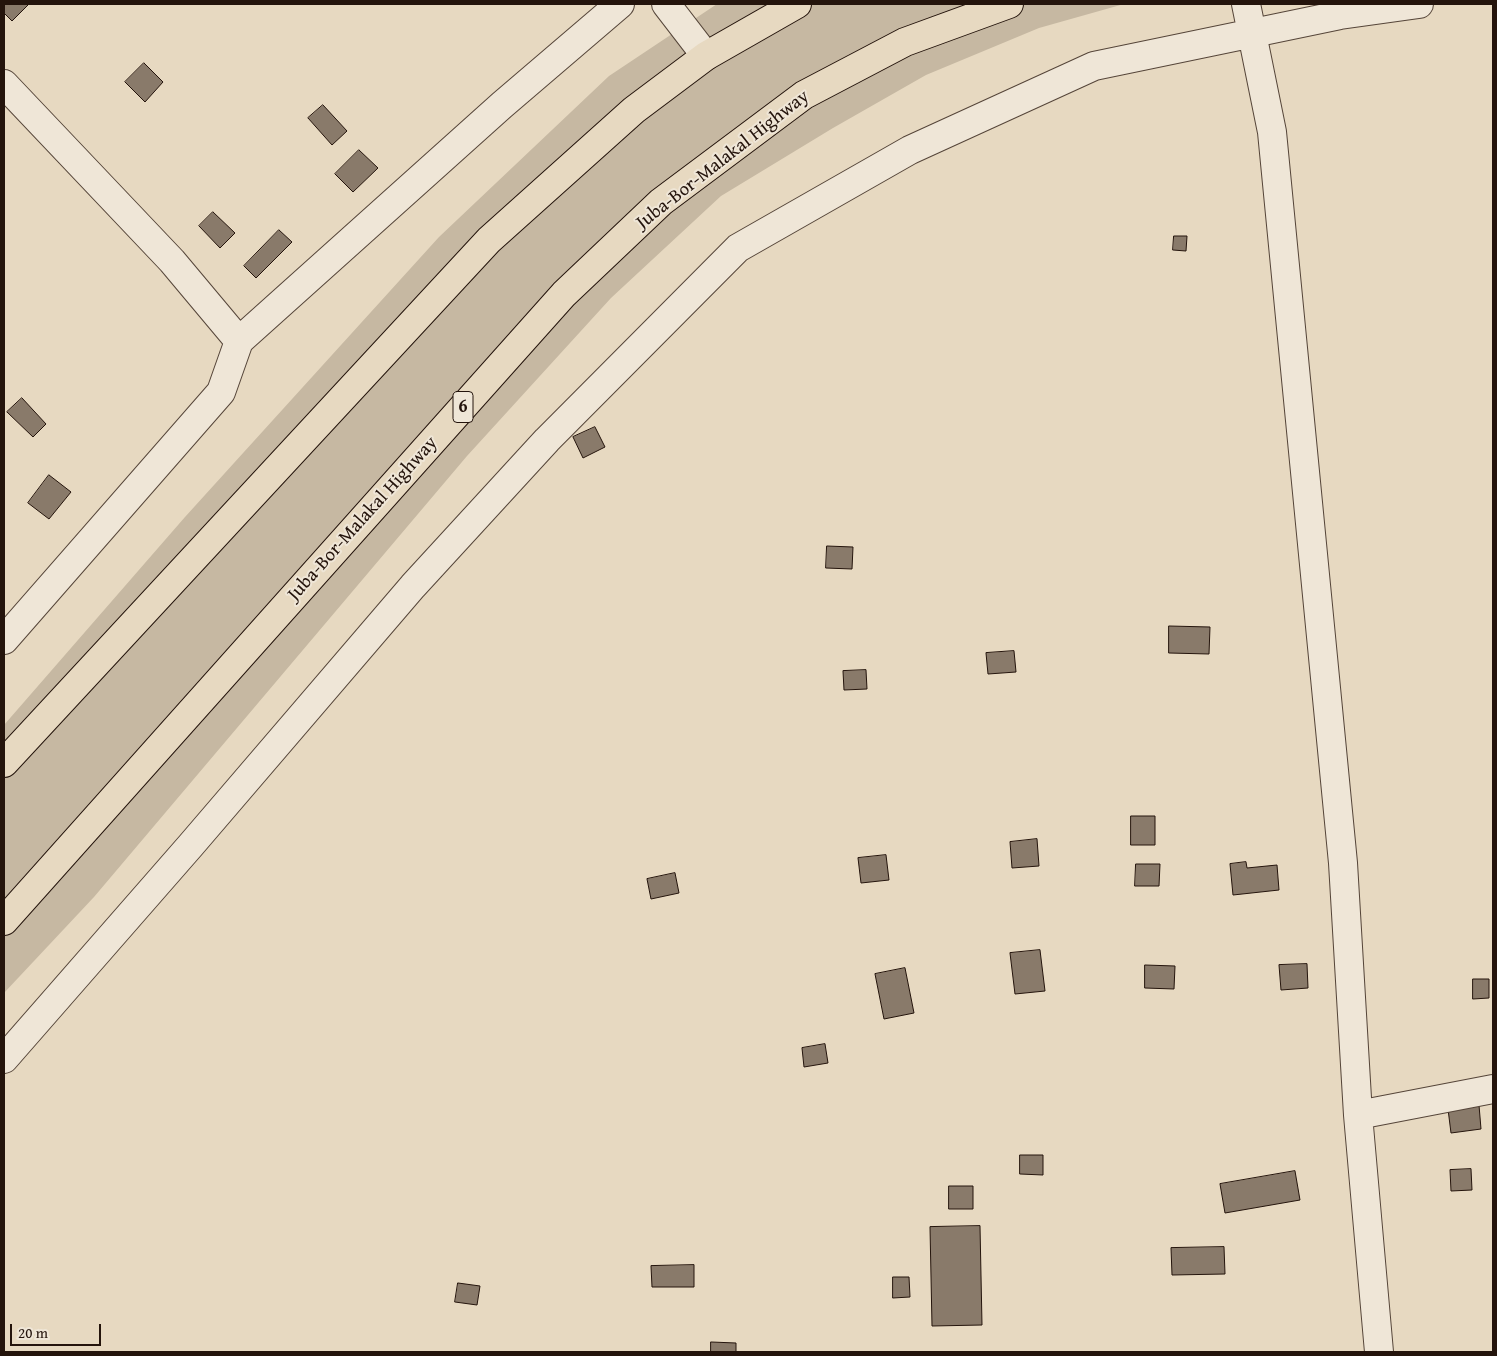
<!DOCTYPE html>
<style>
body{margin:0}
#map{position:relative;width:1497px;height:1356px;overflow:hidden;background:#e7d9c1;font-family:"Gentium Book Plus",serif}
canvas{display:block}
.frame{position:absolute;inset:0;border:5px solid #24140c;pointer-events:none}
.scale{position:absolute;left:10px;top:1324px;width:91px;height:22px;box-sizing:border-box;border:2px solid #24140c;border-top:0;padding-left:6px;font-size:15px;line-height:18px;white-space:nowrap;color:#24140c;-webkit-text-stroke:4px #efe6d7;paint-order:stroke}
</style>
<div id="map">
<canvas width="1497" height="1356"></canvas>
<div class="frame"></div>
<div class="scale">20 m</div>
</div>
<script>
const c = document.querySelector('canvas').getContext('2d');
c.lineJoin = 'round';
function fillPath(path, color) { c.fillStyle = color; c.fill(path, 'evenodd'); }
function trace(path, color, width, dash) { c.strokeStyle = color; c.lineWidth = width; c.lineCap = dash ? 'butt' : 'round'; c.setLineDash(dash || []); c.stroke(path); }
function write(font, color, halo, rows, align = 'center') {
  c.font = font + ' "Gentium Book Plus",serif'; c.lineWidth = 4; c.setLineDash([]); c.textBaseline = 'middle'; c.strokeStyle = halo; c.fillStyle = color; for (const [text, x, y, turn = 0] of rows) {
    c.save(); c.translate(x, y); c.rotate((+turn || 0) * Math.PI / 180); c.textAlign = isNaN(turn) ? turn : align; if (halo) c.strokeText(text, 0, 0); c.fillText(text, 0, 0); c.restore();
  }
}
fillPath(new Path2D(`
 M717 4H1124L1039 28 926 75 833 128 721 196 611 298 467 456 94 897 4 993V725L185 517 439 237 609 76Z`), '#c6b8a2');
const building = new Path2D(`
 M4 4H26L28 5 12 21 4 13Z
 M144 63 163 82 145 102 125 82Z
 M323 105 347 131 332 145 308 118Z
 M359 150 378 168 353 192 335 174Z
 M213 212 235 233 220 248 199 226Z
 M279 230 292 242 256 278 244 266Z
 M1174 236H1187L1186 251 1173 250Z
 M22 398 46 424 33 437 7 412Z
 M595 427 605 447 583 458 573 437Z
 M49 475 71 492 49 519 28 503Z
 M827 546 853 547 852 569 826 568Z
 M1169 626 1210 627 1209 654 1169 653Z
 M1014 651 1016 672 988 674 986 653Z
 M866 670 867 689 844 690 843 671Z
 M1131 816H1155V845H1131Z
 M1037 839 1039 866 1012 868 1010 842Z
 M886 855 889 880 861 883 858 858Z
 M1246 862 1247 868 1277 865 1279 890 1233 895 1230 864Z
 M1136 864H1160L1159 886H1135Z
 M675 873 679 893 651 899 647 879Z
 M1040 950 1045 991 1015 994 1010 953Z
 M1307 964 1308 988 1281 990 1279 965Z
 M1145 965 1175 966 1174 989 1145 988Z
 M905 968 914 1013 884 1019 875 974Z
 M1473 979H1489V998L1473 999Z
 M825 1044 828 1063 804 1067 802 1048Z
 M1479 1105 1481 1129 1451 1133 1448 1109Z
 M1020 1155H1043V1175L1020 1174Z
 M1471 1169 1472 1190 1451 1191 1450 1170Z
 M1295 1171 1300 1200 1225 1213 1220 1184Z
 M949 1186H973V1209H949Z
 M980 1226 982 1325 932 1326 930 1227Z
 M1224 1247 1225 1274 1172 1275 1171 1248Z
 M694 1265V1287H652L651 1266Z
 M893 1277H909L910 1297 893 1298Z
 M458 1283 480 1286 477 1305 455 1302Z
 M711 1342 736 1343V1352H711Z`);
fillPath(building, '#897a6a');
trace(building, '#24140c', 1);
const minor = new Path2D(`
 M666 4 706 56
 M1246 4 1272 132 1343 863 1358 1115 1379 1352
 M4 84 172 261 239 341
 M4 640 221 392 239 341 502 105 620 4
 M4 1059 191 845 413 586 547 440 738 248 910 150 1094 66 1340 15 1419 4
 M1358 1115 1493 1089`);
const highway = new Path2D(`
 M4 763 489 240 634 110 706 56 797 4
 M4 921 564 294 661 202 804 95 905 42 1009 4`);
trace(minor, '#554539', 30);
trace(highway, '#24140c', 30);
trace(minor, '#efe6d7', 28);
trace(highway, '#e7d9c1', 28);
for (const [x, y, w] of [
 [463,407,20]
]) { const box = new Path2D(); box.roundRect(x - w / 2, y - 15.5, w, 31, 4); c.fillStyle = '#efe6d7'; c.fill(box); trace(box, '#24140c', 1); }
write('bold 18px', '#24140c', null, [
 ["6",463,407]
]);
write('19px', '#24140c', '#efe6d7', [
 ["Juba-Bor-Malakal Highway",723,160,-38],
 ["Juba-Bor-Malakal Highway",363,519,-48]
]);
</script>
